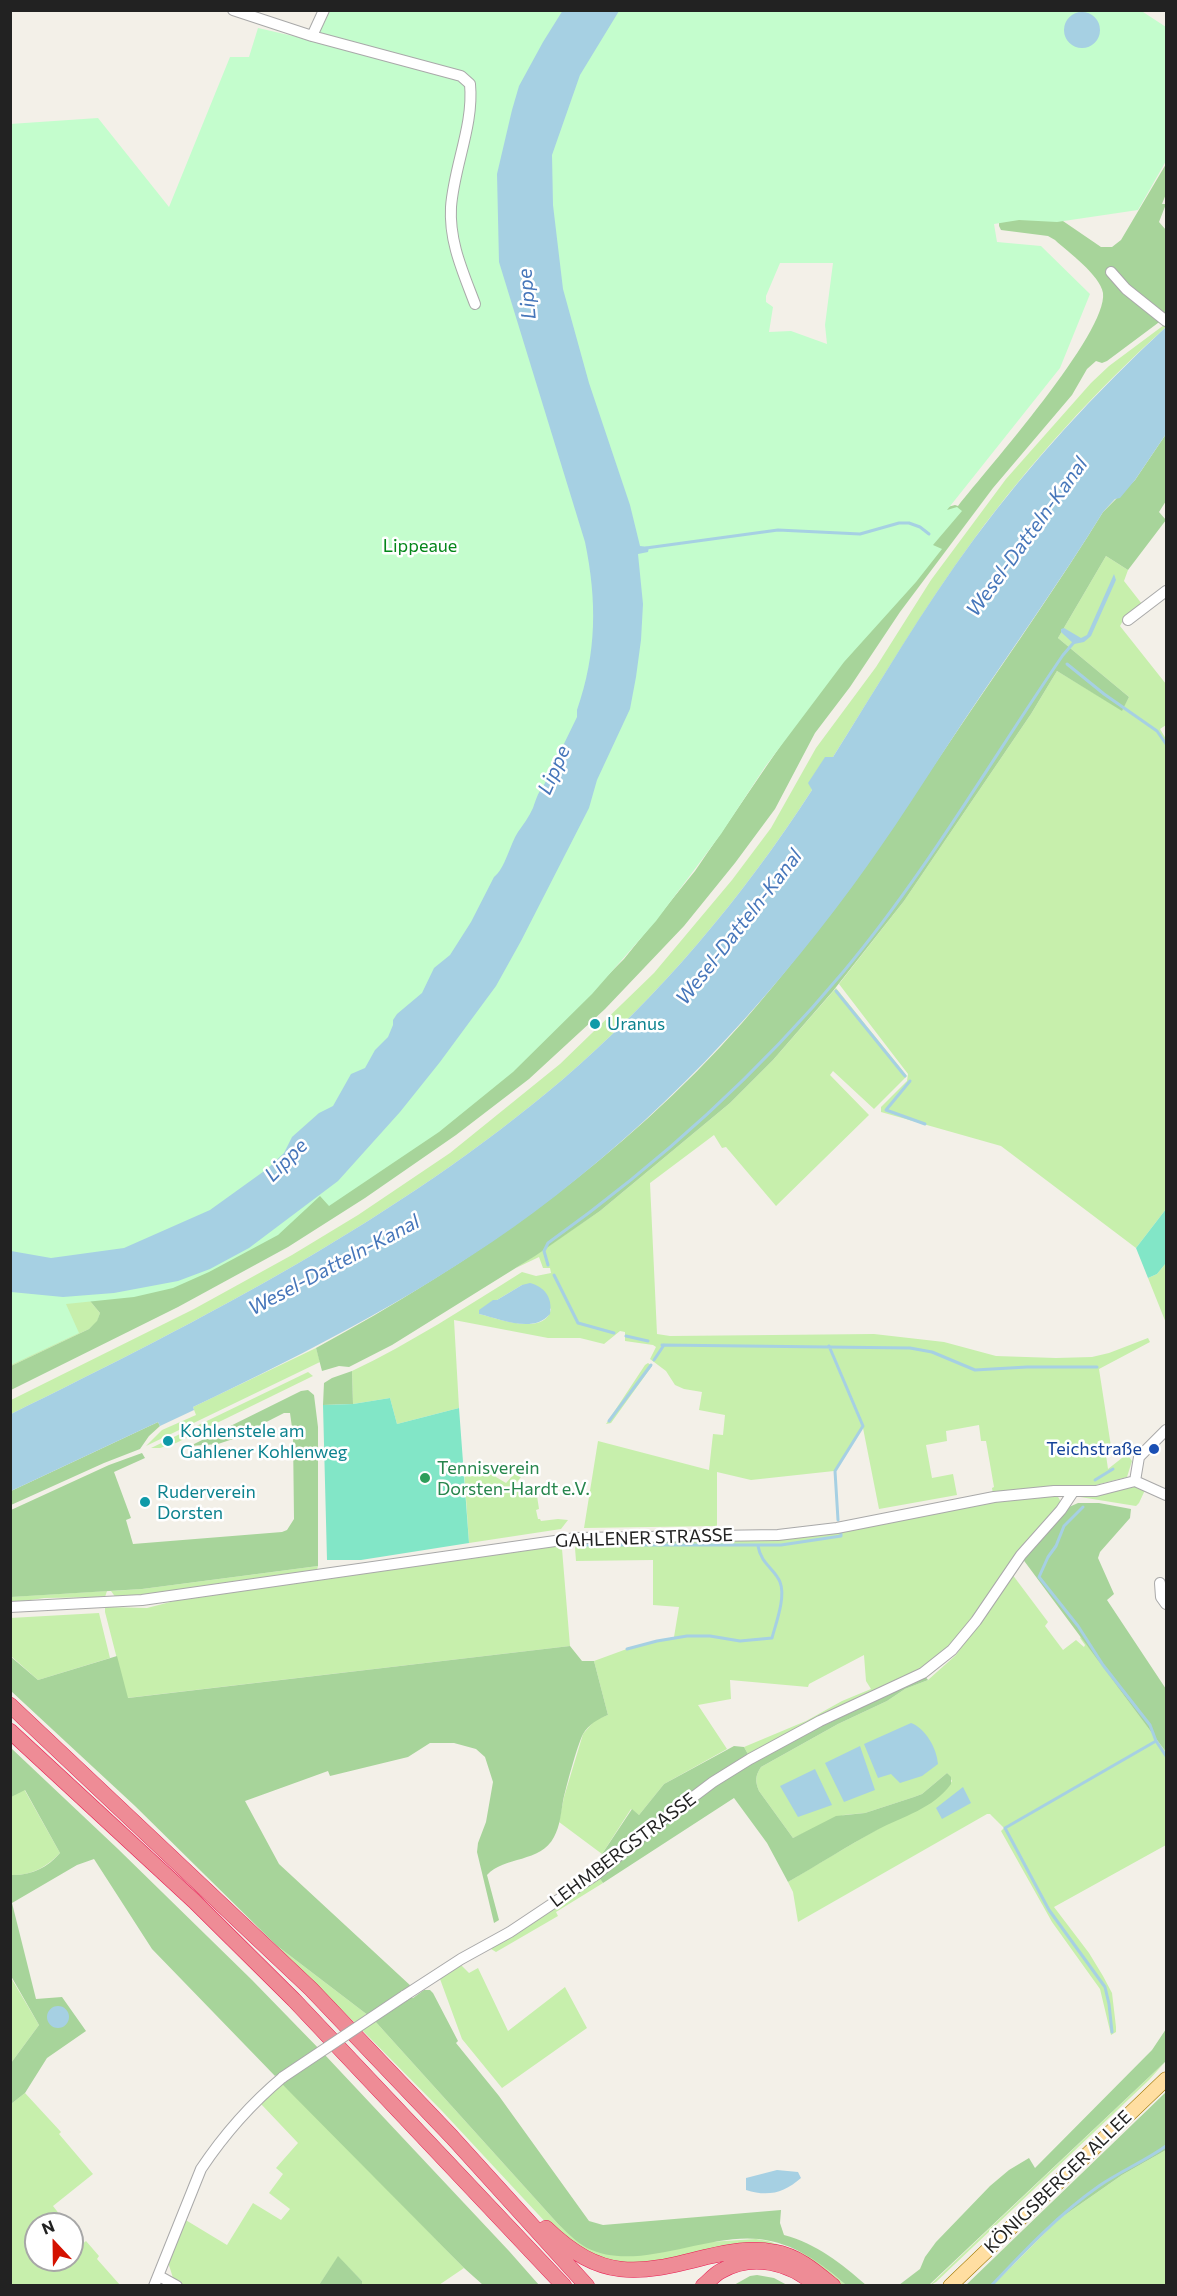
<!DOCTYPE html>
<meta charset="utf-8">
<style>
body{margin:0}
#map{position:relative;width:1177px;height:2296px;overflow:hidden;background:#f3f0e8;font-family:Commissioner,sans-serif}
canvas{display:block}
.frame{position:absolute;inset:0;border:12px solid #222;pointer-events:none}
.north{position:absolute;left:24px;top:2212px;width:60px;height:60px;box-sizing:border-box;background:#fff;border:2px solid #a7a7a7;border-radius:50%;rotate:338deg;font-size:16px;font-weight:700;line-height:24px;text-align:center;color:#222}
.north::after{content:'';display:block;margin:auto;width:21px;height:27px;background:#d41100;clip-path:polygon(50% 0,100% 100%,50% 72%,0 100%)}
</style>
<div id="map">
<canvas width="1177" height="2296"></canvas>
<div class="frame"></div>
<div class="north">N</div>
</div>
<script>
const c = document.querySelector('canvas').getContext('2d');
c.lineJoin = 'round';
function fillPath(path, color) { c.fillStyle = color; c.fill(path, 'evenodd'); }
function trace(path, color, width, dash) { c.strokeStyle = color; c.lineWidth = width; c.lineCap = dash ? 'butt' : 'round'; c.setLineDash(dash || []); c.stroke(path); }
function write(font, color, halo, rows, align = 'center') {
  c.font = font + ' Commissioner,sans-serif'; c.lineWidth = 5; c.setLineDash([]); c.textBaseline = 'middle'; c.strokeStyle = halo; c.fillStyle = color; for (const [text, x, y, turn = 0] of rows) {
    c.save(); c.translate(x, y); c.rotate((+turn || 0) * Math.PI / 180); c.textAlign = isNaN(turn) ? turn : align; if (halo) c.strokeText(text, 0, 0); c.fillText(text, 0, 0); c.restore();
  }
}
fillPath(new Path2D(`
 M1164 325 1166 327C1096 390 1030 463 974 539 923 609 879 684 833 757H826L810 784 812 790C743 897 659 997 562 1080 397 1220 204 1319 11 1414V1400L194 1309 292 1255 358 1215 450 1153 560 1064 654 973 732 880 771 828 816 748 876 667 931 580 1006 479 1091 383 1109 366Z
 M1106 556 1128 570 1124 581 1142 604 1125 617 1120 626 1166 684V725L1160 729 1166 739V1209L1136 1248 1001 1146 881 1112V1107L907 1081 908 1074 839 984 904 901 1031 714 1057 671 1122 710 1129 697 1058 638Z
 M836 988 907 1076 874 1109 833 1071 830 1075 869 1115 776 1206 726 1147 722 1148 714 1135 650 1183 657 1334 670 1336 874 1334 944 1342 996 1356 1056 1358 1092 1357 1109 1353 1148 1338 1150 1342 1099 1369 1112 1453 1106 1455 1108 1469 1127 1454 1132 1461 1127 1477 1092 1486H1049L993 1494 992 1488 994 1487 986 1441H981L979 1425 946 1431 947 1441 926 1445 932 1478 953 1474 957 1495 879 1509 863 1428 834 1471 751 1480 717 1472V1526L584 1528 598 1441 709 1470 713 1434 723 1435 725 1415 699 1410 702 1392 684 1389 675 1385 666 1371 650 1359 656 1347 653 1345 625 1341V1332L620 1331 604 1344 580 1338H548L454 1320 459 1408 397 1424 390 1398 353 1404 352 1371C411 1343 466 1307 522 1272L536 1276 551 1273 550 1268H543L539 1257 516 1268 600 1211 730 1103 773 1060ZM522 1285 551 1309C545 1337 497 1318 479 1314L491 1302 497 1300Z
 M1166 1263V1323L1148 1278 1157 1274Z
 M11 1298 90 1301 100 1313 97 1322 89 1329 11 1366Z
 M316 1348 320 1362 146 1446 162 1430 196 1415 193 1407Z
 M648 1363 652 1366 611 1423 606 1424 645 1365Z
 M308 1372 313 1376 176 1443 160 1448H151Z
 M464 1469 498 1471 496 1477 506 1483 514 1474 521 1477 515 1485 521 1489 527 1487 529 1497 537 1496 539 1509 536 1510 538 1519H540L541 1521 558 1519 568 1520 561 1529 469 1543Z
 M1132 1486 1145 1490 1139 1503 1136 1506 1080 1497Z
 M1057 1495 1061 1502 956 1640 922 1669 749 1756 744 1747 806 1721 842 1701 871 1689 866 1681 864 1655 809 1684 808 1687 730 1680 731 1699 698 1705 727 1749 664 1784 639 1815 631 1809 602 1854 559 1822 564 1797 583 1734 595 1720 608 1715 594 1661 635 1646 674 1637 679 1607 653 1605V1560L576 1561 575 1548 579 1541 748 1540 1001 1500Z
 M565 1543 569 1548 562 1549 570 1646 127 1698 105 1612V1607L147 1608 178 1600 508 1550Z
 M318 1566 317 1570 207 1588 116 1598 111 1591 142 1589Z
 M1012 1574 1048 1622 1045 1626 1063 1650 1076 1640 1084 1647 1085 1645 1080 1638 1081 1637 1166 1752V1845L1054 1907 1089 1953 1103 1976 1112 1993 1116 2027V2032L1111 2035 1100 1989 1052 1922 1001 1831 1004 1828 990 1814H987L798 1922 793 1892 788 1882C817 1865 846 1847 876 1830 906 1813 931 1810 952 1781L947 1773 922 1794 914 1797 865 1813 844 1815 793 1838 759 1791C755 1781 755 1776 761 1767L838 1724 887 1701 905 1689 928 1680 956 1655Z
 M107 1591 105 1597 44 1598 11 1603 10 1597Z
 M99 1613 110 1658 38 1680 11 1656 10 1618Z
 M24 1789 60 1853C47 1867 31 1876 11 1875L10 1797Z
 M598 1876 603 1883 556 1912 558 1916 496 1952 491 1949V1947Z
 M276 1945 369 2016 356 2024Z
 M461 1965 469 1973 478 1968 508 2031 565 1987 587 2028 502 2088 462 2039 440 1979Z
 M10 1976 39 2025 11 2063H10Z
 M374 2020 559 2225 588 2248 689 2246 709 2242 756 2239 768 2241 806 2254 826 2268 846 2285H839L803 2257 657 2264 603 2262 550 2227 442 2111 361 2029Z
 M1166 2061 1149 2080 936 2282 929 2286Z
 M282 2084 305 2105 464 2268 439 2285H362V2281L338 2257 319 2285 184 2286 173 2278 168 2262 184 2219 227 2245 253 2203 281 2220 290 2209 269 2193 283 2174 276 2168 298 2143 261 2104Z
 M25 2093 61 2132 59 2134 93 2174 53 2206 67 2224H36V2260H72V2239L79 2247 86 2241 99 2256 97 2259 120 2285H11V2104Z
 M1166 2150V2285L992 2286 1059 2219 1122 2175Z`), '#c7efac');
fillPath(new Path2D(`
 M1000 108 1060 219 1101 247H1112L1121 240 1166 164V194L1162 204H1166L1159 222 1166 230V317L1107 361 1102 363 1096 361 1087 369 1072 395 993 488 900 612 850 687 815 733 775 809 735 863 684 926 605 1009 529 1079 456 1135 365 1198 288 1247 178 1307 11 1390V1366L89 1329 97 1321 100 1313 90 1301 323 1193 530 1053 624 959 695 871 798 720 862 530 955 505 958 506C987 469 1108 333 1103 293 1100 275 1068 252 1055 240L1048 236 1001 230 999 226Z
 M1166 434V501L1159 512 1166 520 1128 570 1106 556 1058 638 1129 697 1122 711 1057 671 1031 714 904 901 833 991 773 1060 730 1103 600 1211 535 1256 392 1345 349 1367 339 1366 322 1371 316 1348C473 1263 623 1158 742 1023 827 926 898 819 970 712 1015 646 1061 580 1103 512L1135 480Z
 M352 1371 353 1404 323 1405 324 1383 332 1378Z
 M308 1390 314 1395 318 1427V1566L142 1589 11 1597V1510L109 1465 142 1453 145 1458 114 1472 131 1518 126 1520 133 1544 282 1532 287 1530 294 1519 293 1435 290 1413H284L233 1439 218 1444 190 1446 301 1391Z
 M158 1422 160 1426 149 1436 140 1449 104 1463 11 1505V1491Z
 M1078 1503H1099L1131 1509 1130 1518 1100 1552 1098 1558 1114 1594 1107 1600 1166 1689V1752L1022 1558 1069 1507Z
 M570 1646 582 1661H594L608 1715C598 1719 589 1724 583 1734 577 1746 566 1787 563 1801 561 1813 560 1826 554 1837 541 1863 504 1856 487 1875L499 1920 494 1923 477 1852 478 1843 486 1822 493 1782 485 1757 476 1749 454 1743H430L408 1757 330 1776 328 1771 245 1801 279 1864 412 1987 369 2016 276 1945 135 1806 11 1691 10 1656 38 1680 117 1656 128 1698Z
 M924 1675 928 1680 905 1689 887 1701 838 1724 761 1767C755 1776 755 1781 759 1791L793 1838 836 1816 865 1813 914 1797 922 1794 947 1773 951 1777V1784C933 1809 903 1816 877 1830 847 1846 818 1865 788 1882L767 1843 734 1798 603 1883 598 1876 692 1801 753 1760Z
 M734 1746 744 1747 749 1756 591 1874 602 1854 632 1809 639 1815 664 1784Z
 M11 1748 118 1849 252 1980 325 2055 509 2251 539 2285H483L464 2268 282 2084 279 2074 275 2076 152 1949 94 1859 77 1865 12 1903 36 1999 62 1997 86 2031 47 2058 25 2093 11 2104V2063L39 2025 11 1976 10 1875C31 1876 47 1868 60 1853L25 1790 11 1797Z
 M424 1990H430L433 1993 458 2041 456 2043 499 2096 589 2221 603 2225 781 2210 780 2223 784 2235C817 2244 841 2263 866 2285H846C820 2262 794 2243 759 2239 705 2233 637 2273 587 2248 576 2242 568 2233 559 2225L374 2020 407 1998H413Z
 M1166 2029V2061L929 2285H899L920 2269 925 2257 936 2242 990 2186 1009 2170 1029 2158 1035 2168 1152 2050Z
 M1166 2092V2150L1122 2175 1059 2219 992 2285H966Z
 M338 2256 362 2281V2285H319Z
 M757 2275 774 2278 787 2285H734L750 2276Z`), '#a7d49a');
fillPath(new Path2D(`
 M1140 10 1166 27V161L1138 210 1057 222 1019 220 994 224 997 242 1041 246 1090 294 1060 368 947 510 957 507 962 511 933 545 942 549 916 582 844 662 765 767 721 834 656 921 592 994 513 1072 439 1132 329 1206 320 1196 278 1235 209 1272 173 1288 134 1297 66 1304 79 1333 11 1365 10 124 98 118 169 207 230 57H249L258 28 315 41 330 11ZM780 263H833L825 325 827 344 791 331 769 332 773 307 766 302V296Z`), '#c4fdcd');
fillPath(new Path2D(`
 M1166 1209V1263L1157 1274 1148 1278 1136 1248Z
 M390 1398 397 1424 459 1408 469 1543 361 1560H327L323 1405 353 1404Z`), '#82e6c7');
fillPath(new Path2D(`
 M563 10 619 11 580 75 552 155 553 205 563 289 589 383 630 505 640 546 649 547 648 552 638 554 643 604 641 640 636 677 630 709 597 780 589 808 521 941 496 986 440 1062 400 1112 338 1181 249 1248 210 1269 178 1281 114 1293 63 1297 11 1292V1251L51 1258 124 1248 210 1210 267 1169 284 1153 292 1137 319 1113 333 1106 351 1074 365 1068 375 1050 388 1037 393 1025V1020L397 1014 422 993 434 968 450 955 471 922 494 877C505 869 510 844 518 832 523 825 529 817 533 808 536 800 537 794 543 787L577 717V710C597 653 597 600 585 542L499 262 497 174 512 110 519 86 543 42Z
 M1064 30a18 18 0 1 1 36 0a18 18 0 1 1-36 0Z
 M1166 327V434L1135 480 1120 498 1115 499 1103 512C1060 582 1011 650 965 719 928 775 892 833 852 887 762 1009 656 1122 533 1213 427 1291 311 1351 193 1407L194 1410 160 1426 158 1422 11 1491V1414C204 1319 397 1220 562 1080 659 997 743 897 812 790L808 783 825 757H833C879 684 923 608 974 539 1031 462 1096 392 1166 327Z
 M1114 574 1116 580 1091 636 1084 642 1074 644 1061 632V629L1064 628 1081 638 1087 635Z
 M530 1283C545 1287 553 1298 550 1314 533 1334 501 1319 479 1314V1310L493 1300H497L522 1285Z
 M911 1723C925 1728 937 1748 938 1764L922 1776 900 1783 891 1774 878 1778 864 1744Z
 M860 1746 875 1790 844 1802 825 1763Z
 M815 1769 832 1805 798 1817 780 1786Z
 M963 1787 971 1803 942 1819 936 1808Z
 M47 2017a11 11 0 1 1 22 0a11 11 0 1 1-22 0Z
 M777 2170 798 2172 801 2178C784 2193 768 2197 746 2190V2178Z`), '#a6d0e3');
trace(new Path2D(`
 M646 548 778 530 860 534 899 523H909L920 527 929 534
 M1067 664 1104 694 1157 731 1166 744
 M836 991 905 1076
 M910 1081 886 1110 925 1124
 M548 1265 544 1251 548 1243C657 1165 758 1074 844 971 926 873 991 760 1063 655L1076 640
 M554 1275 578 1323 614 1333
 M626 1336 648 1341
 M662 1345 910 1348 932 1352 975 1370 1027 1367H1097
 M829 1346 863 1426 835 1471 838 1520
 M654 1360 664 1345
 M609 1421 651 1365
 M1095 1480 1113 1469
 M1083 1507 1064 1526 1056 1546 1048 1557 1039 1577 1078 1626 1103 1665 1150 1725 1156 1741 1166 1756
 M582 1545H781L841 1536V1534
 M627 1649 657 1641 687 1636H710L740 1641 772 1638C776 1623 786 1597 780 1582 775 1569 761 1564 758 1546
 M1112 2032 1109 2004 1105 1987 1049 1910 1005 1828 1156 1741
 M991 2286C1025 2250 1059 2214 1099 2186 1121 2171 1145 2161 1166 2146`), '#a6d0e3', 3);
const minor = new Path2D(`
 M233 10 312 36 461 76 470 84C474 125 454 166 451 207 449 242 463 272 475 304
 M312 36 324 10
 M1111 272 1126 289 1166 321
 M1128 620 1166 591
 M1135 1481 1139 1457 1166 1430
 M1160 1583 1161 1597 1166 1604
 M10 1607 142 1600 576 1538 778 1535 837 1528 994 1497 1054 1491H1096L1135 1481 1166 1495
 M404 1996 461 1959 510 1932 597 1874 652 1828 713 1782 750 1759 820 1721 923 1673 952 1650 976 1621 1021 1555 1061 1510 1073 1492
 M159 2276 177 2286
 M154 2286 201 2169C223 2136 252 2103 283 2077`);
const major = new Path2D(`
 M950 2286 1166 2079`);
const highway = new Path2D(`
 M10 1705 311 1989 452 2137 587 2286
 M10 1731 194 1901 294 2000 564 2286
 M546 2228C601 2281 637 2275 706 2257 728 2252 752 2247 774 2252 798 2256 815 2271 833 2286
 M703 2286C709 2281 715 2274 721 2271 752 2253 791 2262 816 2286`);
trace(minor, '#a9a9a9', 12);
trace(major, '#a07800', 15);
trace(highway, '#e81d53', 16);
trace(minor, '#fff', 10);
trace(major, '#ffdea1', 14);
trace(highway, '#ee8c96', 15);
const minorBridge = new Path2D(`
 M283 2077 404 1996`);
trace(minorBridge, '#a9a9a9', 12, []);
trace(minorBridge, '#fff', 10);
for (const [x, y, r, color] of [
 [595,1024,6,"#0f9aa8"],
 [168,1441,6,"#0f9aa8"],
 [1154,1449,6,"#1a4fb4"],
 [425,1478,6,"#2e9e5b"],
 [145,1502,6,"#0f9aa8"]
]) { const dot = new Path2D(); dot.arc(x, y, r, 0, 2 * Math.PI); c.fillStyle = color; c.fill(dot); trace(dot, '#fff', 2); }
write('18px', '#05861a', '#fff', [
 ["Lippeaue",420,546]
]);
write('18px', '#0d838f', '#fff', [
 ["Uranus",607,1024],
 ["Kohlenstele am",180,1431],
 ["Gahlener Kohlenweg",180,1452],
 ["Ruderverein",157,1492],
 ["Dorsten",157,1513]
], 'left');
write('18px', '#164399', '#fff', [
 ["Teichstraße",1142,1449]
], 'right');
write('18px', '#27864d', '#fff', [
 ["Tennisverein",437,1468],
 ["Dorsten-Hardt e.V.",437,1489]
], 'left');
write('18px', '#222', '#fff', [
 ["GAHLENER STRASSE",644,1538,-2],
 ["LEHMBERGSTRASSE",623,1850,-37],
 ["KÖNIGSBERGER ALLEE",1058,2182,-44]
]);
write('italic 20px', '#4676ba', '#fff', [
 ["Lippe",527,294,-95],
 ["Wesel-Datteln-Kanal",1027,537,-54],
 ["Lippe",554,770,-66],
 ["Wesel-Datteln-Kanal",739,927,-52],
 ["Lippe",286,1160,-45],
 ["Wesel-Datteln-Kanal",334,1265,-28]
]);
</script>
